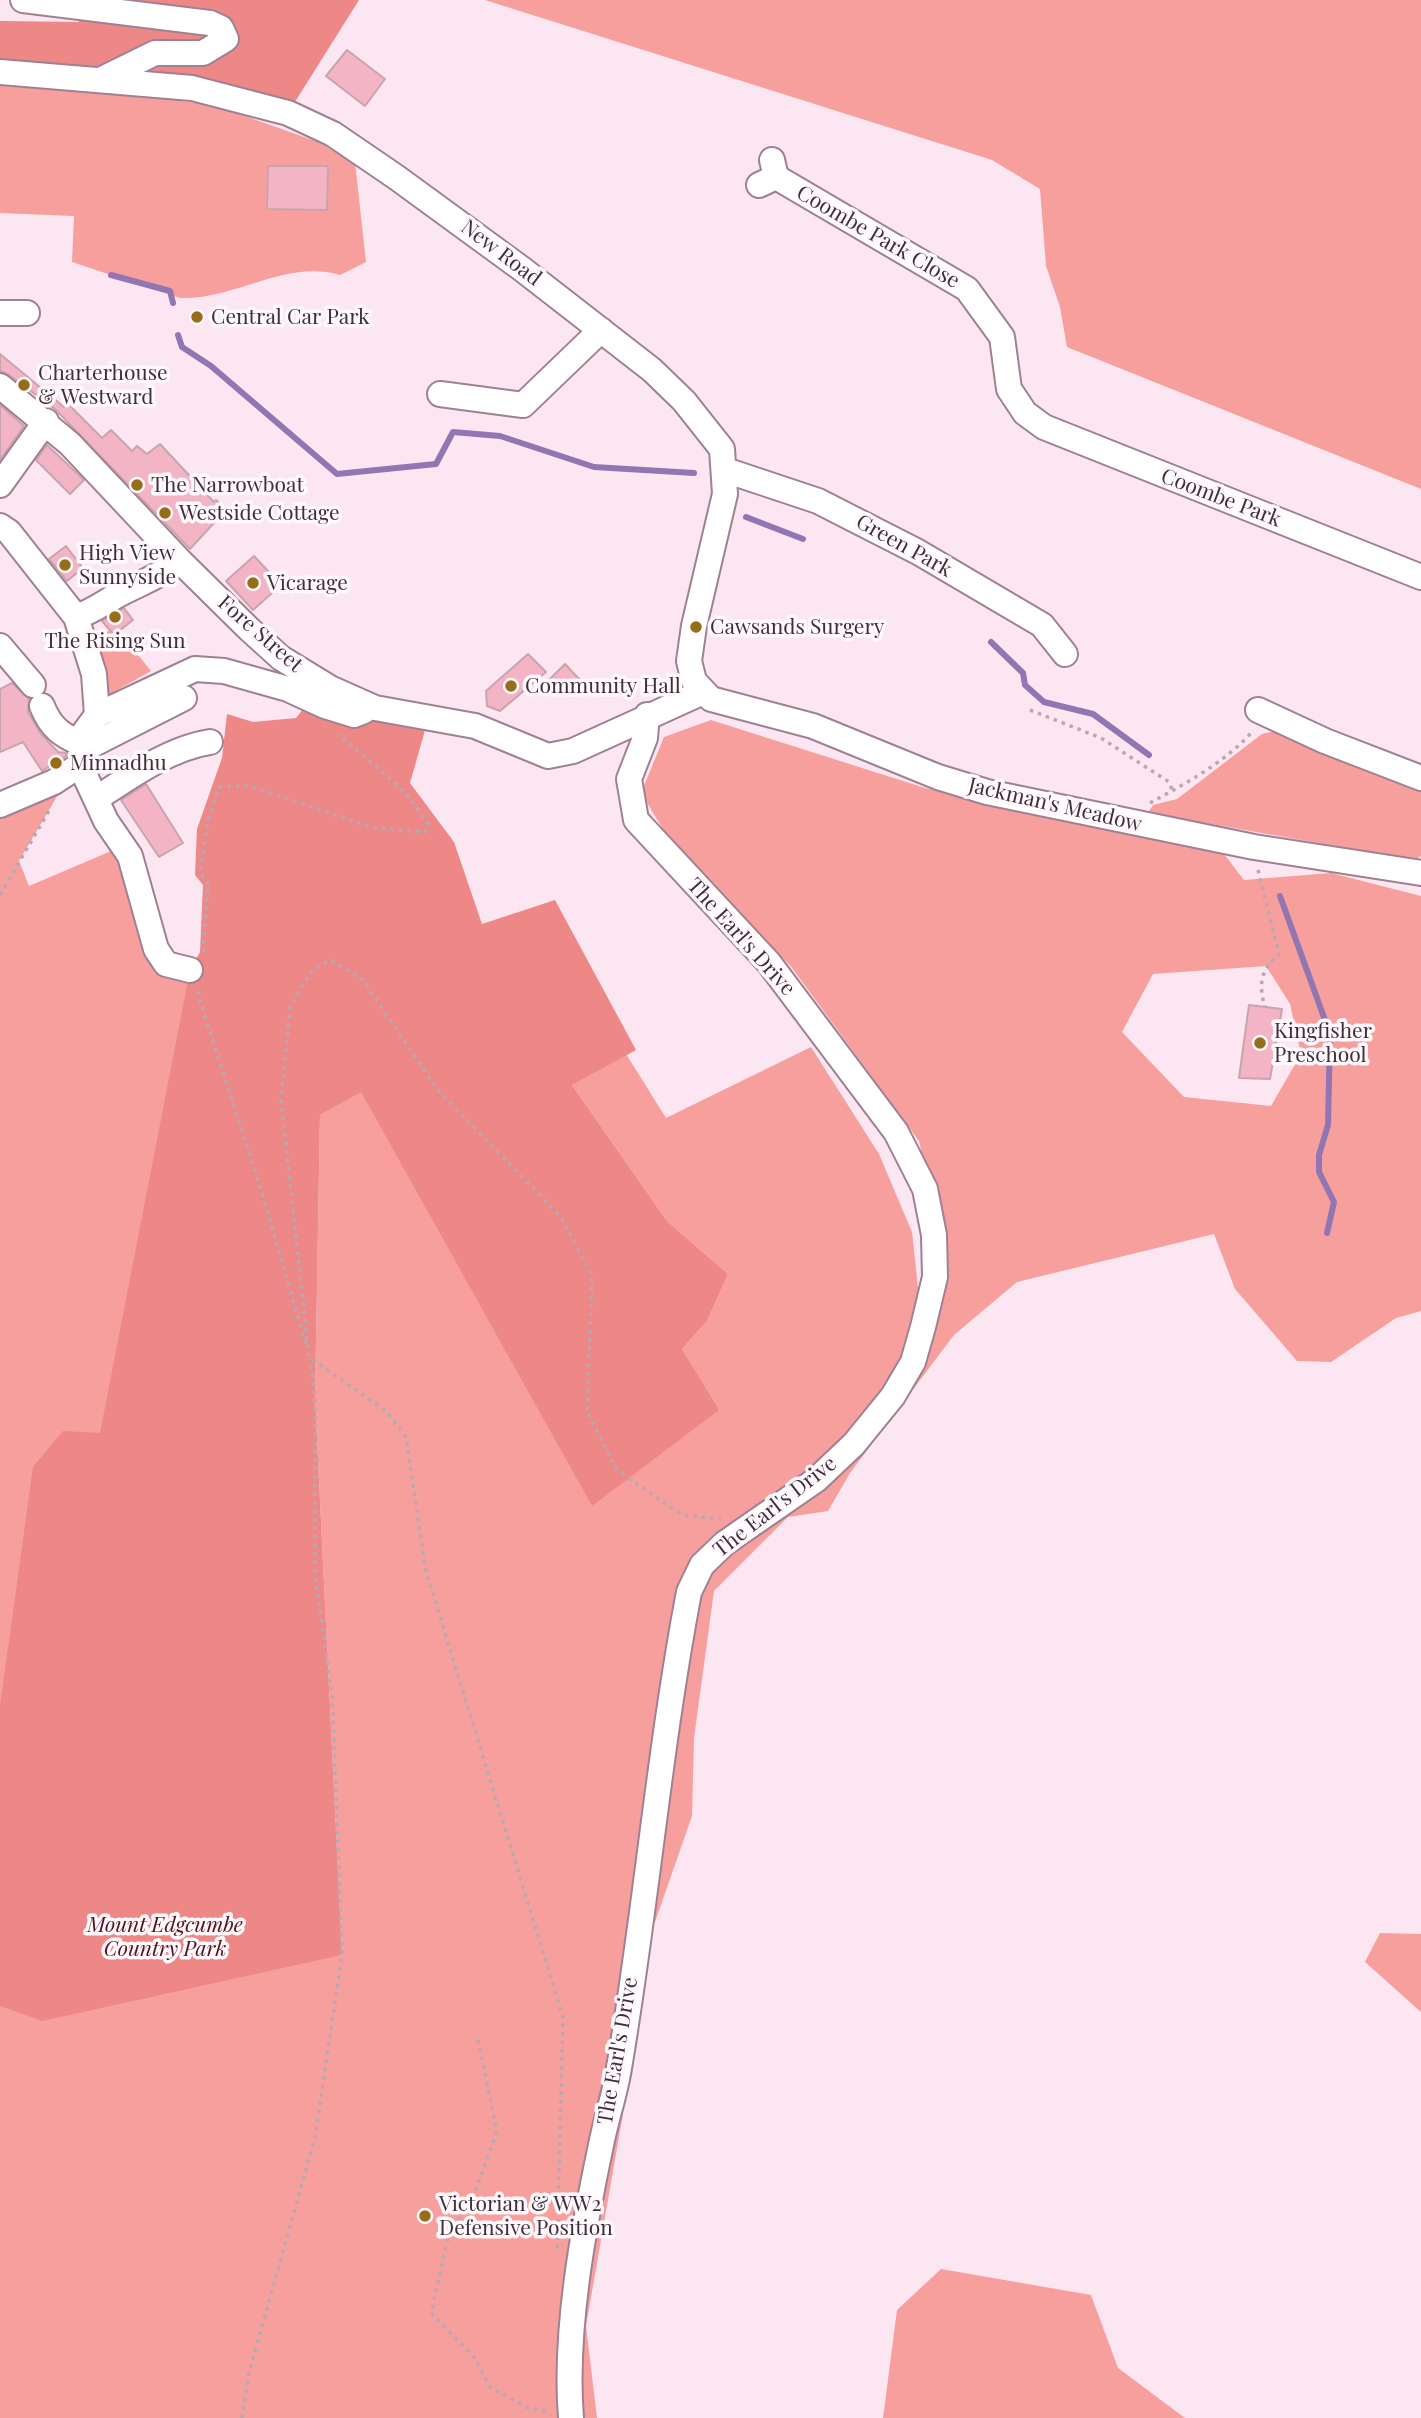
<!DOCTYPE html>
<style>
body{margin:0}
canvas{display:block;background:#fbe6f2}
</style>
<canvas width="1421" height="2418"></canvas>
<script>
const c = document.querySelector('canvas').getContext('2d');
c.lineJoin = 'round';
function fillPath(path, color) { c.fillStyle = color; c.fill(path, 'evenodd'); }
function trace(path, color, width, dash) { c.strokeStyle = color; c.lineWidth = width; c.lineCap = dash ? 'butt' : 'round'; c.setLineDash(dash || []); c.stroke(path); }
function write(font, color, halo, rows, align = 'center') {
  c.font = font + ' "Playfair Display",serif'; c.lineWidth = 7; c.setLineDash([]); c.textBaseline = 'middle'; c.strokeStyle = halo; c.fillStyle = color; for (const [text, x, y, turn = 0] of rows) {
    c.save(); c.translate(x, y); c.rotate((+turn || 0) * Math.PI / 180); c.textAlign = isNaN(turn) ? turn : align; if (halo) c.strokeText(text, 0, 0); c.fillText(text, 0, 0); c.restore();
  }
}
fillPath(new Path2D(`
 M485 0H1421V489L1067 347 1060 307 1046 266 1040 189 992 160Z
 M0 75 217 106 318 142 355 162 366 262 340 275C284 259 236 300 180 298L72 262 74 216 0 213ZM268 166H328L327 209H268Z
 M110 630 114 635 119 631 151 671 103 698 90 643Z
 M711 720 925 788 1224 854 1244 880 1331 873 1421 896V1311L1396 1318 1331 1362 1297 1361 1235 1289 1214 1234 1017 1282 954 1335 850 1473 828 1511 788 1517 714 1591 694 1738 692 1816 655 1922 622 1954 623 2114 586 2326 597 2418H0V805L54 782 59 793 19 861 29 886 116 849 156 949 190 970 332 1957 342 1955 315 1397 320 1115 361 1091 592 1505 718 1410 682 1349 707 1321 728 1274 667 1221 572 1085 626 1054 666 1118 811 1047 879 1154 912 1232 919 1297 934 1312 949 1277 919 1141 792 968 664 831 641 793 664 737ZM1266 966 1290 1004 1301 1054 1271 1106 1184 1097 1122 1032 1153 974Z
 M1279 730 1421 788V856L1415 860 1148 813 1153 805 1177 799 1262 734Z
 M1380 1933 1421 1934V2012L1365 1962Z
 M941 2269 1091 2295 1118 2368 1185 2418H883L897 2310Z`), '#f79f9c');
fillPath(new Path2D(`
 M73 0H359L288 113 0 64V21L79 22V2Z
 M311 699 429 716 410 783 454 842 482 924 555 900 636 1050 572 1085 667 1221 728 1274 707 1321 682 1349 719 1410 592 1506 361 1092 320 1115 315 1397 342 1955 42 2021 0 2006V1706L33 1467 63 1431 100 1433 190 970 200 952 203 885 195 875 197 829 222 758 227 714 253 722 296 718Z`), '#ed8886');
trace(new Path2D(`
 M111 275 170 291 173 303
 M178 335 182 347 211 366 337 474 436 464 453 432 500 436 594 467 694 473
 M746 517 803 539
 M991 642 1023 673 1025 685 1044 702 1093 714 1149 755
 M1280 896 1330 1034 1328 1125 1319 1155V1172L1334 1202 1327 1233`), '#9276b3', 6);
const building = new Path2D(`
 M347 50 385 79 365 106 326 76Z
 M268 166H328L327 210 267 209Z
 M0 354 64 407 67 403 102 438 111 430 132 451 137 446 147 454 160 444 214 502 216 500 226 510 190 549 55 409 9 375 0 371Z
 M0 405 24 426 0 460Z
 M47 445 84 480 70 494 36 460Z
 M66 546 83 568 67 581 49 559Z
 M254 556 281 585 253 610 226 581Z
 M124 608 133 620 114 635 102 621Z
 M528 654 546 672 500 711 487 706 486 691Z
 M565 664 579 679 563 694 549 680Z
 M12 683 29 699 28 712 41 734 58 752 66 753V756L42 771 23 742 0 752V689Z
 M146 784 183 843 159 857 121 800Z
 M1249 1005 1282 1009 1270 1079 1239 1078Z`);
fillPath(building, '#f3b5c5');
trace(building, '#caa4ad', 2);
const minor = new Path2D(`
 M23 0 210 23 221 28 226 39 203 53H155L100 80
 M0 72 192 88 288 113 333 134 396 177 522 269 652 370 684 401 722 449 725 494 694 626 689 661 694 681 711 699 813 726 938 777 987 792 1254 847 1421 873
 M776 177 967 289 1002 337 1009 389 1025 413 1044 427 1421 577
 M759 185 776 177 772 160
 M0 313H27
 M0 386 70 444 180 561 249 629 281 658 330 688 375 708 475 726 548 756 573 751 703 692
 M440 394 523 405 601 330
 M725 470 818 501 918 552 1042 625 1065 654
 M0 485 46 421
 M0 526 9 532 76 617 94 674 97 715
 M76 617C91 612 102 604 116 596 138 584 159 577 180 561
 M0 646 33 685
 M42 706C51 728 61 735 82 744
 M1258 710 1325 741 1421 778
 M82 750 184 698
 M96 799C129 777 170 748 210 742
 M0 805 54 782 80 765
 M190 970 166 964 156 949 130 856 106 821 80 765 83 734 97 715 195 669 224 671 288 689 325 706 354 715 364 711
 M571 2418C564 2332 583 2230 601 2145 606 2119 615 2094 619 2068 646 1910 659 1749 689 1592L702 1565 725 1543 816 1480 854 1444 893 1396 913 1362 923 1327 935 1277 934 1235 925 1189 896 1132 769 963 636 820 629 779 645 738 647 715`);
trace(minor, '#a08193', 28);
trace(new Path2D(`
 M1030 710 1101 738 1169 782 1173 793
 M1150 803C1186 783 1223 764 1252 732
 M1258 870 1279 954C1261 969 1258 984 1265 1007
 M0 895 50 809
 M203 952 208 883 200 872 208 821 219 787 250 786 373 828 425 832 428 823 405 792 338 734
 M197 991 263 1196 307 1348
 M478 2040 497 2131 472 2202 449 2233 431 2313 474 2357 490 2387 526 2407 549 2412
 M557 2248 563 2017 426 1571 406 1437 386 1411 309 1357 281 1099 290 1007 312 970 331 960 363 980 437 1089 561 1217 592 1275 587 1411 617 1470 682 1515 721 1519
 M242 2418 249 2373 315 2137 342 1955 332 1695 315 1575V1397L310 1359`), '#baa7b2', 3.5, [3.5, 5]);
trace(minor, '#fff', 24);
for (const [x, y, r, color] of [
 [197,317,7,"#966e18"],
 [24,385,7,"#966e18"],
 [137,485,7,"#966e18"],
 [165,513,7,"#966e18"],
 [65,565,7,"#966e18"],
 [253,583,7,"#966e18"],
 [115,617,7,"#966e18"],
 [696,627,7,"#966e18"],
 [511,686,7,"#966e18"],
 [56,763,7,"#966e18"],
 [1260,1043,7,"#966e18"],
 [425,2216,7,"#966e18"]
]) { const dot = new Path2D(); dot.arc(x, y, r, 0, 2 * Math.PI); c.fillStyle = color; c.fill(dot); trace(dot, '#fff8fc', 2.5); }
write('21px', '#3d3038', '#fff8fc', [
 ["Coombe Park Close",878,237,30],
 ["New Road",501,253,37],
 ["Coombe Park",1221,498,21],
 ["Green Park",904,546,29],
 ["Fore Street",260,634,41],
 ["Jackman's Meadow",1055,805,13],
 ["The Earl's Drive",741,937,48],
 ["The Earl's Drive",775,1507,-38],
 ["The Earl's Drive",618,2051,-80]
]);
write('21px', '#3d3038', '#fff8fc', [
 ["Central Car Park",211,317],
 ["Charterhouse",38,373],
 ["& Westward",38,397],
 ["The Narrowboat",151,485],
 ["Westside Cottage",179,513],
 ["High View",79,553],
 ["Sunnyside",79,577],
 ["Vicarage",267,583],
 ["Cawsands Surgery",710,627],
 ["The Rising Sun",115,641,"center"],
 ["Community Hall",525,686],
 ["Minnadhu",70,763],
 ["Kingfisher",1274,1031],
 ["Preschool",1274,1055],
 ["Victorian & WW2",439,2204],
 ["Defensive Position",439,2228]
], 'left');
write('italic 21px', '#521317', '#fff8fc', [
 ["Mount Edgcumbe",165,1925],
 ["Country Park",165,1949]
]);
</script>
